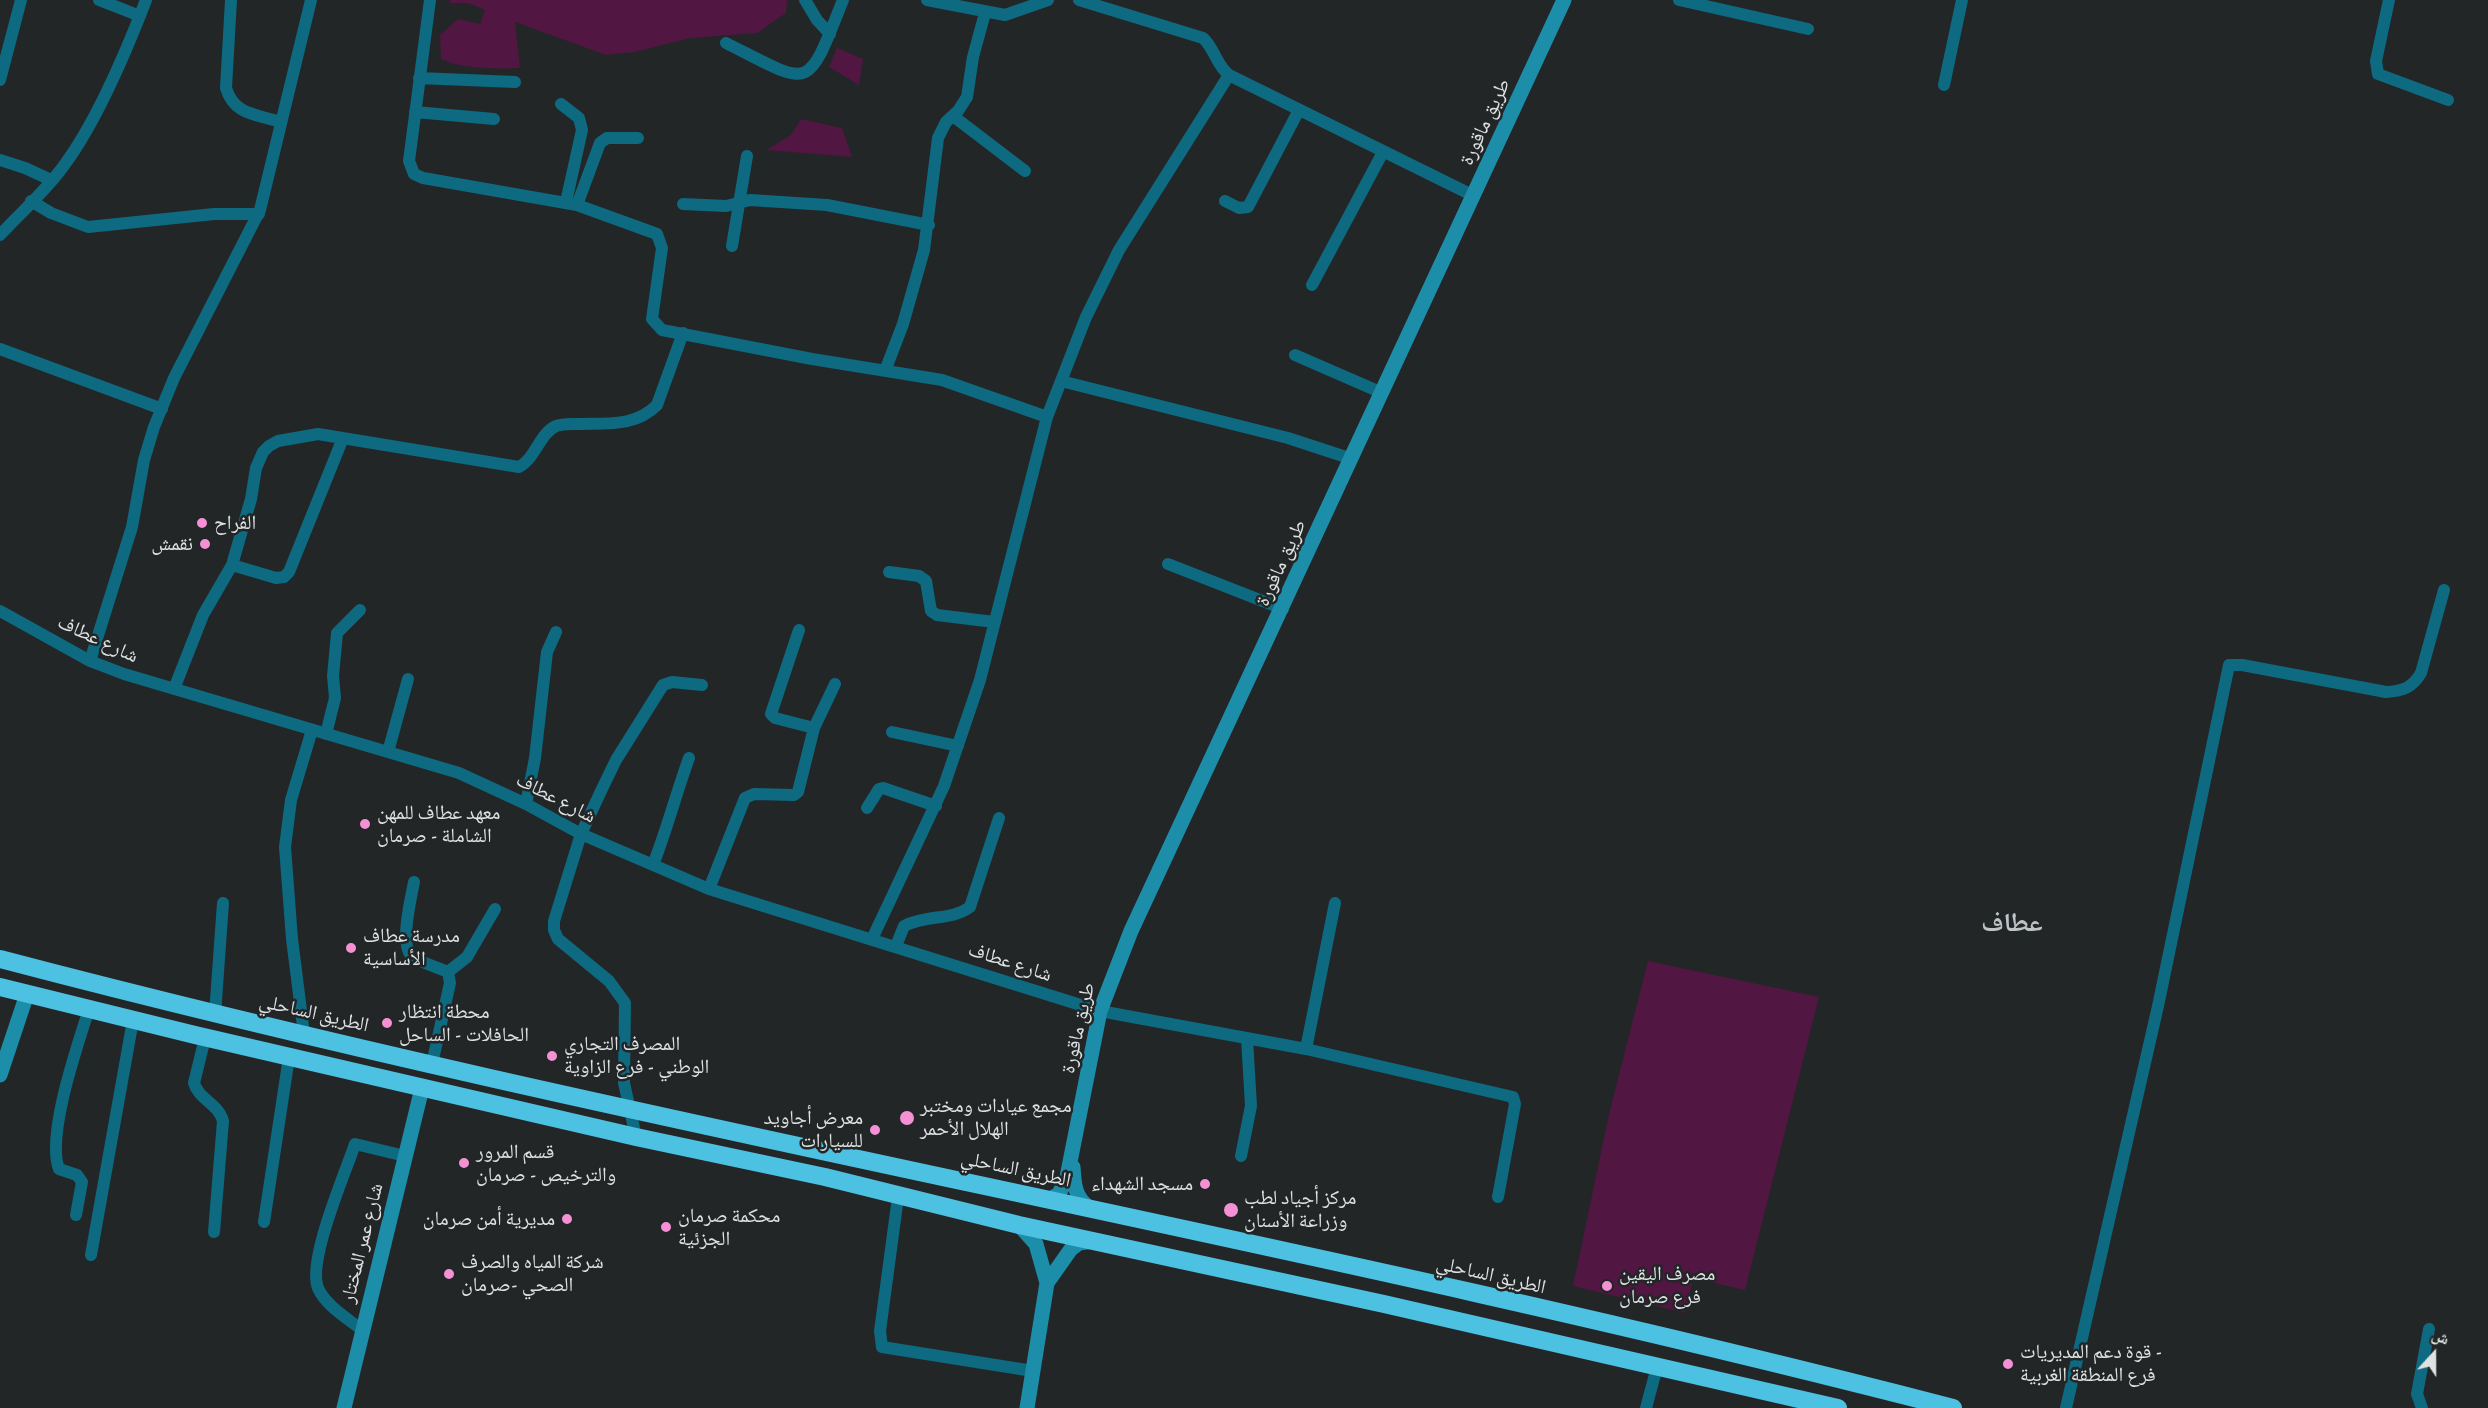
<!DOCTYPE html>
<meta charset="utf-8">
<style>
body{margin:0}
#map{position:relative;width:2488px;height:1408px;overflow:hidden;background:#222627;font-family:"Crimson Pro","Noto Naskh Arabic",serif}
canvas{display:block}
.north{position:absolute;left:2404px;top:1324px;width:60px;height:60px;-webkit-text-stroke:4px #222627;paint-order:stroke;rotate:21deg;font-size:16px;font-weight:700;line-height:24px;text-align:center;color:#dfe2e3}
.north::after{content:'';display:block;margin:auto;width:21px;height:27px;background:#dfe2e3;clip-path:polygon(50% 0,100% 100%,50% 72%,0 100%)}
</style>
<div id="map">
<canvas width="2488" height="1408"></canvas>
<div class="north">ش</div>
</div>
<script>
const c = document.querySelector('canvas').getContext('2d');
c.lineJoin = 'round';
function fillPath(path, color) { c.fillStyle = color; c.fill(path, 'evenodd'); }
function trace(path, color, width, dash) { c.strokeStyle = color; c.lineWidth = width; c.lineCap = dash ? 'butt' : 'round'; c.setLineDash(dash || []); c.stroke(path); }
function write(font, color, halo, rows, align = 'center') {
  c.font = font + ' "Crimson Pro","Noto Naskh Arabic",serif'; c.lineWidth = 5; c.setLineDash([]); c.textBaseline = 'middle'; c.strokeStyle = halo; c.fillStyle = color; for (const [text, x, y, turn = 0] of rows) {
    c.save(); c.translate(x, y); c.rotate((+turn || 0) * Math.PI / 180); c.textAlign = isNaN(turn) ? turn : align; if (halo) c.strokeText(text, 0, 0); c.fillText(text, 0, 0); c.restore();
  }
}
fillPath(new Path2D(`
 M450 0H787L786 13 757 33 690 38 634 52 606 55 515 22 520 68C498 69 460 69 441 59L440 35 458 19 480 24 485 10 468 3H450Z
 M837 48 863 59 859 85 829 67Z
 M801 119 842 128 852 157 766 150 791 135Z
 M1648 961 1819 997 1745 1290 1693 1278 1685 1313 1573 1286 1609 1114Z`), '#511641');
trace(new Path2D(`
 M99 0 140 16
 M231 0 226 88C234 115 256 114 280 122
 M430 0 409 161 414 174 423 178 577 205 657 234 662 248 652 319 662 330 812 359 942 380 1047 417
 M805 0 817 20 830 34
 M927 0 1005 15 1048 0
 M1079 0 1203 38C1215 49 1216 65 1229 75L1474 196
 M1679 0 1808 29
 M2389 0 2376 61 2378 74 2448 100
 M726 43C813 87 806 93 843 0
 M419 78 515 82
 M0 80 21 0
 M1944 85 1962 0
 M561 104 579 118 582 130 566 202
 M415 112 494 119
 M953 116 1025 171
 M0 160 25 168 51 180
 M31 201 51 213 88 227 214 214H259
 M1225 201 1239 208 1248 207 1299 110
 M683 204 726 206 750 200 827 205 929 225
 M577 205 600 143 607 138H638
 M0 235C21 212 47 190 65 164 98 119 126 52 146 0
 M732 246 747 156
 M1312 285 1383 152
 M0 349 162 409
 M1295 355 1380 392
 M885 371 903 324 924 250 938 138 946 122 958 111 967 97 973 57 985 13
 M1061 381 1288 438 1352 459
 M1168 564 1283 609
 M232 565 276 578 284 577 289 572 343 438
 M889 572 919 576 926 581 931 611 937 615 994 622
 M0 611 90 661 124 674 459 773 526 804 581 834 709 889 1100 1011 1306 1049 1513 1097 1515 1104 1498 1197
 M799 630 771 714 775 718 814 728
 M90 661 132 527 144 460 154 427 174 378 260 210 311 0
 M174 689 203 615 232 565 251 499 256 468 263 452 269 446 278 441 318 434 519 467C536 458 539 434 556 426 563 423 572 424 579 424 608 423 635 427 657 405L683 333
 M892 732 958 746
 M326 734 335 698 333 676 337 633 360 610
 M388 752 408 679
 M526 804 535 758 547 652 556 632
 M867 808 879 789 883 788 936 806
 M653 865C667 829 676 794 689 758
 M414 882C411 898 399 946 412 956 421 963 437 967 448 972L450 983 432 1064
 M709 889 745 798 754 794 794 795 798 792 814 728 835 684
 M872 939 944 786 980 680 1047 417 1086 317 1119 250 1229 75
 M896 946 904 926C928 914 951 921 970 907L999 818
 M448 972 467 957 495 909
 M215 1014 223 903
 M304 1034 292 939 285 847 291 800 312 730
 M205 1038 194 1083C199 1100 218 1103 223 1121L214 1232
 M1306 1049 1335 903
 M636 1137 624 1083 625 1003 609 981 558 939 554 930V921L581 834 601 791 616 760 663 685 672 682 702 685
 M1241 1156 1251 1106 1247 1038
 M898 1197 880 1331 882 1347 1033 1371
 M76 1215 82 1182 77 1175 59 1169C46 1135 78 1044 89 1009
 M264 1222 289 1057
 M91 1255 133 1020
 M362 1330C347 1318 326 1306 318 1288 307 1261 345 1174 355 1144L405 1156
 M1646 1408 1657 1367
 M2066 1408 2158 1006 2229 665H2242L2386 692C2403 691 2412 688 2421 673L2444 590
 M2422 1408 2417 1394 2429 1329`), '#0e6a80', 12);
trace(new Path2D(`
 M0 1075 27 994
 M1073 1167C1074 1185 1075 1198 1090 1208
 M1050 1199 1059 1194 1067 1177 1100 1011 1131 931 1564 0
 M1019 1225 1036 1244 1047 1283
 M344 1408 422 1088
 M1027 1408 1047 1283 1071 1249 1079 1243 1093 1241`), '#1d8eaa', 15);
trace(new Path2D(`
 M0 959C646 1129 1306 1240 1953 1408
 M0 987 195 1035 636 1137 825 1177 1019 1225 1384 1304 1838 1408`), '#4cc1e1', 18);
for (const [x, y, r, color] of [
 [202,523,6,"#f491d4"],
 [205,544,6,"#f491d4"],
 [365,824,6,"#f491d4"],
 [351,948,6,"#f491d4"],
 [387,1023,6,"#f491d4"],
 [552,1056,6,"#f491d4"],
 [907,1118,8,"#f491d4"],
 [875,1130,6,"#f491d4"],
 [464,1163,6,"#f491d4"],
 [1205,1184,6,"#f491d4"],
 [1231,1210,8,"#f491d4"],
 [567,1219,6,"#f491d4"],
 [666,1227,6,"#f491d4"],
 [449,1274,6,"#f491d4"],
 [1607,1286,6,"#f491d4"],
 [2008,1364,6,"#f491d4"]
]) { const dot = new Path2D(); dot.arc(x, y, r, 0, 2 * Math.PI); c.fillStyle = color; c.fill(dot); trace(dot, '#222627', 2); }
write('20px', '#dfe2e3', '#222627', [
 ["طريق ماقورة",1485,122,-65],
 ["طريق ماقورة",1281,563,-65],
 ["شارع عطاف",98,639,25],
 ["شارع عطاف",556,798,27],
 ["شارع عطاف",1010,962,18],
 ["الطريق الساحلي",314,1013,13],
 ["طريق ماقورة",1078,1028,-77],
 ["الطريق الساحلي",1016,1169,12],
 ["شارع عمر المختار",362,1243,-76],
 ["الطريق الساحلي",1491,1275,13]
]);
write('20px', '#dfe2e3', '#222627', [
 ["الفراح",214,523],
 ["نقمش",193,544,"right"],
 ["معهد عطاف للمهن",377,813],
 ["الشاملة - صرمان",377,836],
 ["مدرسة عطاف",363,936],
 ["الأساسية",363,959],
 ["محطة انتظار",399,1012],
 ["الحافلات - الساحل",399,1035],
 ["المصرف التجاري",564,1044],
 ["الوطني - فرع الزاوية",564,1067],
 ["مجمع عيادات ومختبر",920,1106],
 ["الهلال الأحمر",920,1129],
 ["معرض أجاويد",863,1118,"right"],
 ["للسيارات",863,1141,"right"],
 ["قسم المرور",476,1152],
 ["والترخيص - صرمان",476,1175],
 ["مسجد الشهداء",1193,1184,"right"],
 ["مركز أجياد لطب",1244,1198],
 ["وزراعة الأسنان",1244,1221],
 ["محكمة صرمان",678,1216],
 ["الجزئية",678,1239],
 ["مديرية أمن صرمان",555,1219,"right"],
 ["شركة المياه والصرف",461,1262],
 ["الصحي -صرمان",461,1285],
 ["مصرف اليقين",1619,1274],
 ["فرع صرمان",1619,1297],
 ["قوة دعم المديريات -",2020,1352],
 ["فرع المنطقة الغربية",2020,1375]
], 'left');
write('bold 26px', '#bec3c5', '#222627', [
 ["عطاف",2012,923]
]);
</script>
